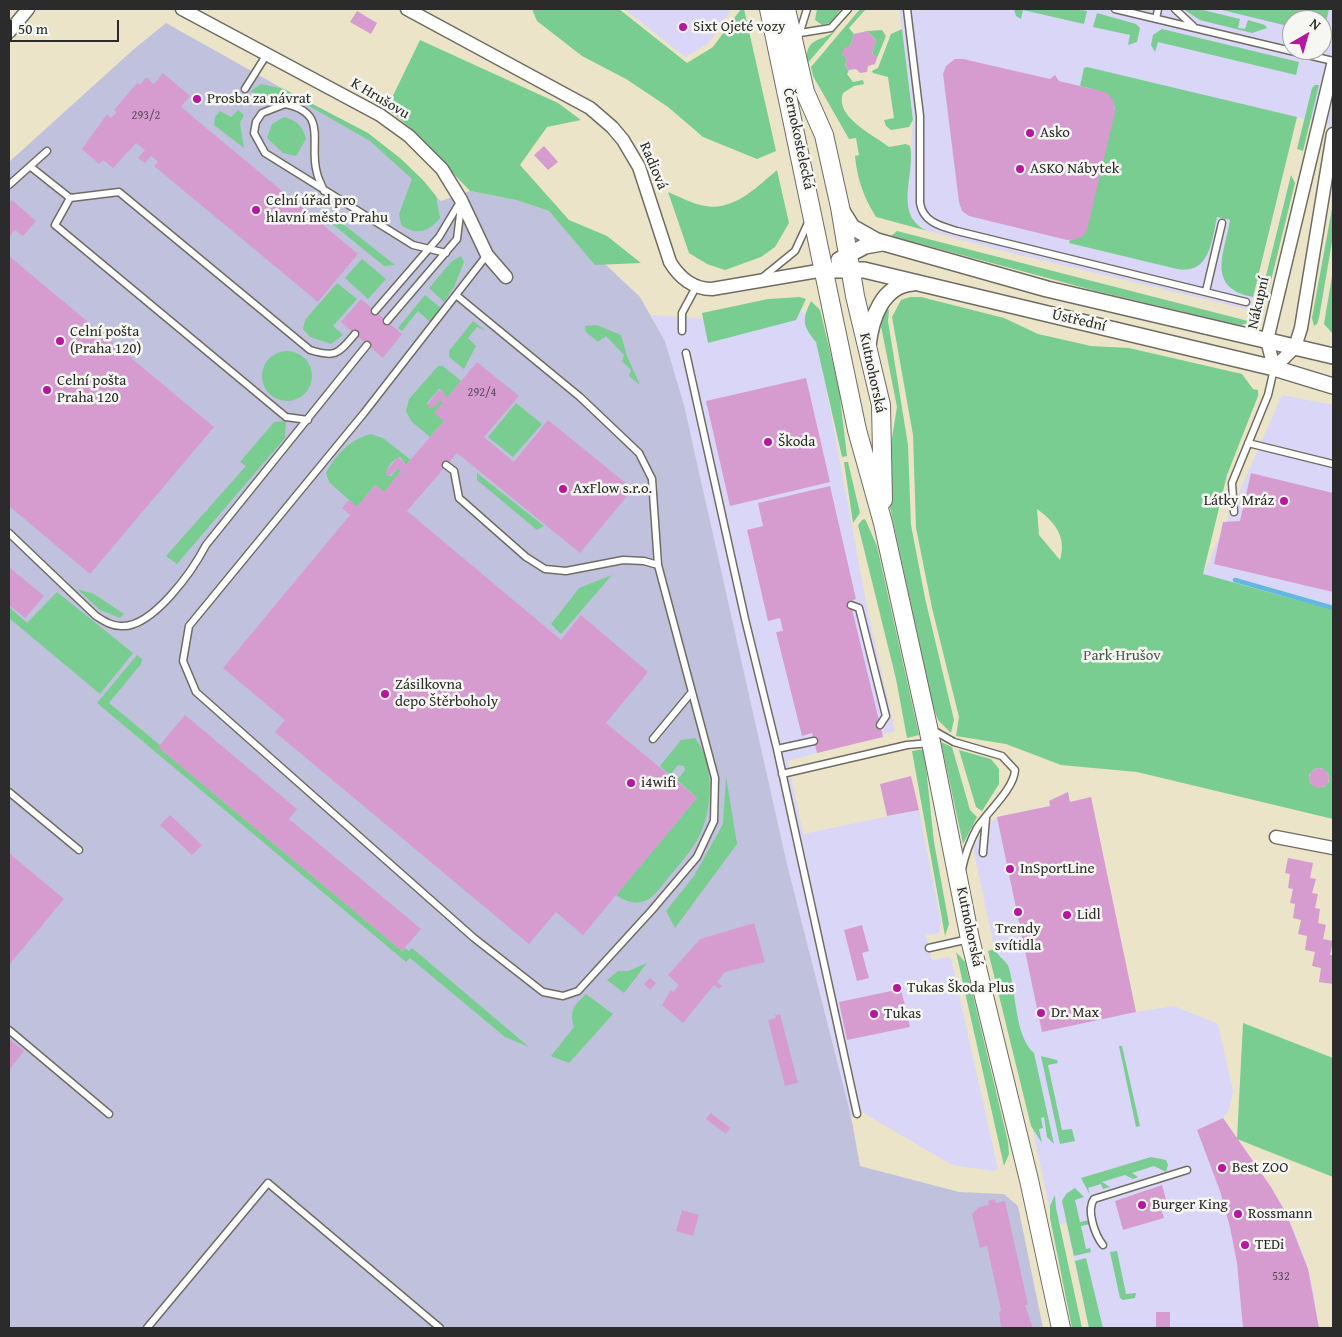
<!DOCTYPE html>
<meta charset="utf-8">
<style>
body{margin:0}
#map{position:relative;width:1342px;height:1337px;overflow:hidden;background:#ece4c8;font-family:"Gentium Book Plus",serif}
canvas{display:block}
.frame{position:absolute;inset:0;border:10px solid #2b2b2b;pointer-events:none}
.north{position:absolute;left:1282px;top:10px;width:50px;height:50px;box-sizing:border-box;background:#f6f6f2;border:1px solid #a5a5a2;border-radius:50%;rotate:38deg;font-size:14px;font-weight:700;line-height:20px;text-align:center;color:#2b2b2b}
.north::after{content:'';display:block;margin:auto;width:18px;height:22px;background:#b5179e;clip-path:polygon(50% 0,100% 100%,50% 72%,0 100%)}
.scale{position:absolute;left:10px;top:20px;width:109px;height:22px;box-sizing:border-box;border:2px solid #2b2b2b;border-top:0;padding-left:6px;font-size:15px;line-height:18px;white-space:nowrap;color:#2b2b2b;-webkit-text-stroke:4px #f6f6f2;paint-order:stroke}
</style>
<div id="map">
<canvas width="1342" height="1337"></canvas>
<div class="frame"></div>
<div class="north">N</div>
<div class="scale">50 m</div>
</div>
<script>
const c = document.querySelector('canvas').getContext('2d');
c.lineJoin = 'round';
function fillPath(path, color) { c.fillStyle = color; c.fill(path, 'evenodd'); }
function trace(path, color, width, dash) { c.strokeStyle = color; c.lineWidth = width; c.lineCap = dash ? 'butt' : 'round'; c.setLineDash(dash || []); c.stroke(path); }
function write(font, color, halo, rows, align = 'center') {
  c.font = font + ' "Gentium Book Plus",serif'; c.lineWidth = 5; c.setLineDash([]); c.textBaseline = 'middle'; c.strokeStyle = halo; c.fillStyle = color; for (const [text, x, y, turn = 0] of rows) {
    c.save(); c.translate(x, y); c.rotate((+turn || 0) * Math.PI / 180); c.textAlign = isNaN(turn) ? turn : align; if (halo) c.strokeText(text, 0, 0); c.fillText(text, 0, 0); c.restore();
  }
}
fillPath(new Path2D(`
 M624 9H732L709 43 685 57Z
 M899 9H1333V126L1297 117 1250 310 995 249 928 231 915 223 908 211 907 202 913 120ZM1292 20H1322V50H1292Z
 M794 308 813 317 867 607 895 731 788 761 803 834 919 810 941 922 939 933 926 935 932 961 946 957 951 959 998 1169 993 1171 952 1165 862 1112 851 1116 787 864 684 405 665 341 651 315 734 321Z
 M1282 395 1333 405V610L1203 575Z
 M1068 792 1070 802 1091 797 1136 1012 1174 1006 1218 1024 1233 1091 1228 1112 1223 1118 1271 1187 1291 1224 1307 1265 1314 1294 1318 1328H1089L1066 1223 1053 1225 973 848 982 830 997 817 1050 806 1049 801Z`), '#dad6f7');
fillPath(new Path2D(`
 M166 23 367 136 441 201 470 191 516 200 549 211 640 297 665 341 684 405 787 864 851 1116 860 1166 959 1192 1004 1194 1018 1206 1043 1328H9V162L134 49Z`), '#c0c2dd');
fillPath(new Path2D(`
 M532 9H619L687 63 713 47 741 9H744L776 151 757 159 703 137 668 107 626 79 582 56 537 21Z
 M817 9H841L830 23 822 25 815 20Z
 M860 9H866L849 28 854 34 850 46 842 54 847 59 845 66 849 70 847 74 853 82 863 80 864 84 854 86 843 93C834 117 874 135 889 147L906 144 910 146C916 174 892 216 928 231L876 217C864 198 857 179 855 156L859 155 856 138 849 139 813 76 811 67Z
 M1014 9H1077L1087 11 1084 24 1023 10 1021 19 1016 16Z
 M1183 9H1199L1240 19 1238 28 1245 29 1248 20 1265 25 1267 28 1252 33 1200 20Z
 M1218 9H1329L1323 35 1322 20H1292V27Z
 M1097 13 1136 24 1140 28 1137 42 1128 45 1130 35 1093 27Z
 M902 29 913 120 909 127 891 130 886 126 884 120 894 118 888 77 873 73 872 71 878 68 891 34Z
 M1162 29 1299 62 1296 75 1158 42 1155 52 1151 45 1153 35Z
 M836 30 806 65C806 35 819 44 836 30Z
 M882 30 886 36 877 58 872 53 876 40 867 31Z
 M420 40 558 103 581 120 547 127 520 165 569 220 607 236 641 263 595 265 549 211 516 200 470 191 409 127 387 108Z
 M1087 67 1297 117 1253 297C1205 288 1225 252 1230 220L1217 217C1212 240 1210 275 1177 269L1069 243 1070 240 1083 236 1115 109C1112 91 1095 90 1080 86L1084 68Z
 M261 84 284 89 368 133 400 158 423 180 436 196 440 218C429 232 416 236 401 225L399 214 412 179 370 141 288 94 261 98 251 91Z
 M1315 85H1319L1303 151 1297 149 1312 88Z
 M238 110 244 115 240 123 244 148 214 125 215 117 220 111 231 117Z
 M284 117C296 120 303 126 306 139L296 156 283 153 267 138 272 124Z
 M777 170 789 223 775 247 761 257 725 270 707 264 689 253 668 192C680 197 693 204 705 206 734 211 757 187 777 170Z
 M1291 175 1295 183 1263 313 1260 309 1259 304Z
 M1333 203V236L1319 318 1317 324 1314 326 1312 318Z
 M324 209 395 265 384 266 320 214Z
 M897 231 1252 322 1241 325 1235 324 1096 291 891 236Z
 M461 256 464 262 454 287 444 302 429 288 452 261Z
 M362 259 386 279 368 299 345 278Z
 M1333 270V334L1324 324Z
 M337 283 357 299 333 326 343 335 331 344 310 337 303 329 305 320Z
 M425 295 441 308 430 322 418 311 402 331 398 328Z
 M800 297 806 299 796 320 708 343 702 313 768 299Z
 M910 297H921L1004 318 1038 334 1091 346 1129 348 1242 374 1253 389 1258 390V396L1227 475 1203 574 1333 610V819L1137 772 1061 765 1006 744 956 736 959 717 932 608 916 528 913 435 892 317 901 300ZM1037 509C1055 522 1067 537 1060 560L1039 535ZM1321 768 1328 773 1329 781 1324 787H1316L1310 783 1309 775 1314 769Z
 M811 301 820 310 822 318 839 389 847 456 842 457 816 342C802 325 802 320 811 301Z
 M886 308 889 310 888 321 908 445 911 525 925 598 954 720 951 733 938 720 933 706 888 498 890 451 897 407 881 326Z
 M473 321 486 331 477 327 468 338 476 346 464 369 449 357V351Z
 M597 325 621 335 627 356 640 385 629 376 631 370 622 361 624 355 606 336 598 342 586 332 585 326Z
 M262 376a25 25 0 1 1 50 0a25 25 0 1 1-50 0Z
 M438 366H443L461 381 447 398 444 395 443 391 439 389 427 403 430 408 440 400 443 402 435 413 444 421 430 437 411 421 406 411 409 399Z
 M516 403 542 424 513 457 488 437Z
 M286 421 285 438 177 564 166 556 246 466 240 462 274 422Z
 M371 434 383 438 411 460 406 465 400 457C394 458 386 468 386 475L391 476 398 468 401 471 384 492 375 485 357 507 329 482 326 473C335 456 351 438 371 434Z
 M844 462H848L860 513 853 523Z
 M477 473 544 526 537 530 477 480Z
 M865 519 877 546 919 735 907 738 896 679 858 525 862 520Z
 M612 575 561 634 551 624 579 588Z
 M77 589 94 594 124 614 120 618 100 610Z
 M57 592 133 653 100 694 9 618V607L27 623Z
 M137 655 142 659 141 664 109 703 160 745 158 747 402 951 405 948 409 951 412 948 529 1047 505 1037 410 958 406 962 97 703Z
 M695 738C715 763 713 809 699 837 691 851 680 864 669 877 662 885 653 900 641 902 631 904 624 900 616 895L697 798 677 780 685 770 684 766 678 765 670 775 660 766 681 740Z
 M941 742 952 747 970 810 977 817 963 844Z
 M924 749 934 842 949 924 945 936 912 751Z
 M959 750 991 759 999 769V784L982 811 976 807Z
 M726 776 737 844 675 928 666 911 694 876 723 824Z
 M995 949C998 957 1006 960 1009 968 1016 992 1015 1037 1034 1053L1054 1144 1047 1137 1044 1117 1041 1118 1043 1128 1039 1129 1042 1143 1031 1126 988 951Z
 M956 952 965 962 1008 1142 1009 1154 1004 1166Z
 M647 963 624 993 607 980 618 971H628Z
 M586 994 613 1014 569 1063 551 1056 574 1027C569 1011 574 1005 586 994Z
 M1243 1023 1333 1058V1177L1237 1139Z
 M1119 1046H1122L1140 1126 1136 1127Z
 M1041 1056 1057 1060 1058 1063 1048 1065 1062 1130 1072 1129 1075 1141 1060 1144Z
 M1151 1157 1166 1160 1168 1165 1166 1172 1154 1166 1132 1173 1138 1177 1133 1179 1125 1175 1102 1182 1110 1187 1103 1189 1101 1184 1088 1188 1090 1195 1081 1178Z
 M1075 1188 1084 1197 1075 1200 1080 1222 1090 1220V1224L1081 1226 1086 1249 1090 1248 1091 1252 1074 1256 1062 1201 1066 1194Z
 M1055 1195 1056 1208 1082 1328H1072L1050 1218V1206Z
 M1117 1251 1126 1294 1136 1293 1135 1298 1123 1300 1120 1298 1110 1252Z
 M1086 1258 1103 1328H1089L1075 1261Z`), '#79cd90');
trace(new Path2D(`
 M1235 580 1333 608`), '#63b8df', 4.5);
fillPath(new Path2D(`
 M357 11 377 23 371 34 350 22Z
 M867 31 876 40 872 53 877 58 875 64 868 66 867 72 860 73 856 69 849 70 845 66 847 59 842 55 844 48 850 46 854 34Z
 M955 59H963L1050 79 1055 75 1059 81 1105 92 1110 96 1114 102 1115 112 1087 230 1083 236 1077 239 1067 240 969 216 962 211 959 202 943 74 946 66Z
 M163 73 190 96 181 107 358 254 318 302 154 166 158 162 151 156 145 163 138 158 145 150 136 143 113 168 103 160 99 164 82 149 107 114 111 118 117 112 114 110 137 83 140 85 146 77 154 84Z
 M544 146 558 162 548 170 534 155Z
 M12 200 36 221 23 236 15 230 9 237V204Z
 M9 256 214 427 90 574 9 506Z
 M361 299 402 334 383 358 341 322Z
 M477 362 519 396 484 437 514 462 548 420 633 489 580 553 457 453 407 511 561 640 581 615 648 672 606 723 697 798 583 935 556 912 529 944 275 732 285 720 223 668 350 515 342 508 349 500 357 507 375 485 384 492 401 471 398 468 389 476 386 475 387 470 398 457 406 465 444 421 434 413 443 402 440 400 434 407 430 408 427 405 438 391 442 390 447 398Z
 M806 378 830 482 730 506 706 401Z
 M1251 473 1333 493V592L1214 564 1223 522 1240 521Z
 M830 486 856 599 850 601 883 737 817 753 812 733 802 736 776 632 783 631 780 618 768 621 747 530 763 526 758 503Z
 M9 567 44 596 25 618 9 605Z
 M185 715 297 809 289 819 421 929 402 951 158 747Z
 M1309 778a10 10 0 1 1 20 0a10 10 0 1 1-20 0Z
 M911 776 919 810 887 816 880 784Z
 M1068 792 1070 802 1091 797 1136 1012 1042 1032 997 817 1050 806 1049 801Z
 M170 815 202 845 192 855 160 825Z
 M9 853 64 899 9 965Z
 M1288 858 1313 863 1310 878 1316 879 1312 893 1318 894 1315 908 1320 909 1318 923 1326 925 1323 939 1333 941 1330 955H1333V984L1319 982 1321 968 1312 966 1315 952 1305 950 1307 936 1298 934 1301 920 1293 918 1295 904 1290 903 1293 889 1288 888 1290 874 1285 873Z
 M754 923 765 962 725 972 717 982 722 986 719 989 714 985 683 1023 662 1005 671 990 673 992 679 985 668 975 700 939Z
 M862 925 869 951 862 953 869 978 857 981 844 930Z
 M650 978 656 983 650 990 644 984Z
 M901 989 910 1027 847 1040 839 1002Z
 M780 1014 798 1083 785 1086 768 1020 776 1018 775 1015Z
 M9 1039 24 1051 10 1069 9 1067Z
 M711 1113 730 1128 726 1134 706 1119Z
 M1223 1118 1271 1187 1286 1213 1308 1269 1319 1328H1243L1237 1263 1230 1227 1220 1191 1197 1130Z
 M1162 1185 1169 1210 1162 1212 1164 1218 1123 1230 1115 1201Z
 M995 1199 996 1203 1005 1201 1028 1305H1025L1033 1328 1001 1327 999 1313 1001 1310 987 1246 980 1248 972 1214 979 1207 989 1205 988 1201Z
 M682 1210 699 1215 693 1236 676 1231Z
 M1156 1312H1170V1328H1156Z`), '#d69cd0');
const service = new Path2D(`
 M907 9 920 116V203C923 222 940 226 957 231L1246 302
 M1115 9 1333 61
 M1175 9 1193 26
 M1156 19 1158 9
 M800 33 831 28 848 9
 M799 35 807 9
 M245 89 267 54
 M31 167 70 198 55 225 286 417 308 420
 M9 185 47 151
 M324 191C322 185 318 179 317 173 308 143 330 113 285 104L262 113 256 122 254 133 265 153 413 245 446 253
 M70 198 119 192 310 350C336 358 338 354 355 334
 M763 277 795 251 808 223
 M1206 291 1222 223
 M456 295 580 397 639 453 652 479 658 565
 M375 311 439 237 460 202
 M387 321 457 239 461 206
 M682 331V313L696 287
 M686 353 745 619 777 749 857 1114
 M1248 443 1333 464
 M446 465 454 471 459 498 526 557 545 569 566 571 623 560 644 561 658 565 715 778 714 821 697 857 652 910 578 991 563 996 543 992 474 938 196 692 183 661 189 626 364 413 487 255
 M1234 512 1232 483 1268 395 1274 369
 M9 533 96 616C104 621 111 626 121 626 153 628 193 570 206 545L367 345
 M851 605 859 608 886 716 880 725
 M931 729 954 742 1002 756 1015 770C1014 789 988 811 977 828 970 841 965 855 962 869
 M653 739 691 693
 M777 749 814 741
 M782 774 907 745 930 743
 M9 792 79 850
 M983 853 986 818
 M929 948 969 939
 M9 1030 109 1114
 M1103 1245C1095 1235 1086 1210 1094 1199L1187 1170
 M147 1328 268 1183 440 1328`);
const minor = new Path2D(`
 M182 9 380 115 409 136 442 169 461 200 487 255 506 277
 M407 9 590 108 612 127 623 140 639 167 670 262C679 277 693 289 712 289L824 270
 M9 32 28 9
 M1274 368 1267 340 1333 65
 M1274 368 1295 347 1301 328 1333 134
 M1276 837 1333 848`);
const tertiary = new Path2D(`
 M842 211 852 227 877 241 1047 289 1333 356
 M839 260 865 246 882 243
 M824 270H864L1274 368 1333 386
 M868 346C871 319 882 285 913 283`);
const secondary = new Path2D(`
 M769 9 857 430 883 523 928 727 970 939 1029 1180 1061 1328
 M786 9 805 92 824 135 840 207 855 296 881 405 883 500`);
trace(service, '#6f6c62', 9);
trace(minor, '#6f6c62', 15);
trace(tertiary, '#6f6c62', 18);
trace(secondary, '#6f6c62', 20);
trace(service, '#fff', 6);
trace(minor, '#fff', 12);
trace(tertiary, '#fff', 15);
trace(secondary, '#fff', 18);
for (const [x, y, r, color] of [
 [683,27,5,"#b5179e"],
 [197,99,5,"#b5179e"],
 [1030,133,5,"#b5179e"],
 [1020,169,5,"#b5179e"],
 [256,210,5,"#b5179e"],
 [60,341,5,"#b5179e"],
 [47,390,5,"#b5179e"],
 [768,442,5,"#b5179e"],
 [563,489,5,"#b5179e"],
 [1284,501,5,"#b5179e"],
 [385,694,5,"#b5179e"],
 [631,783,5,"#b5179e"],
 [1010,869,5,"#b5179e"],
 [1018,912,5,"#b5179e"],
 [1067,915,5,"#b5179e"],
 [897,988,5,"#b5179e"],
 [1041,1013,5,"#b5179e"],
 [874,1014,5,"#b5179e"],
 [1222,1168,5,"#b5179e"],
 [1142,1205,5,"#b5179e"],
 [1238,1214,5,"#b5179e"],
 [1245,1245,5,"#b5179e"]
]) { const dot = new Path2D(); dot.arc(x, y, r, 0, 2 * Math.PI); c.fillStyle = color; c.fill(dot); trace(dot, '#f6f6f2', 2); }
write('12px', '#564754', null, [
 ["293/2",146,116],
 ["292/4",482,393],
 ["532",1281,1277]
]);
write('15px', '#2b2b2b', '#f6f6f2', [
 ["Sixt Ojeté vozy",693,27],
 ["Prosba za návrat",207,99],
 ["Asko",1040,133],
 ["ASKO Nábytek",1030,169],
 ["Celní úřad pro",266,201],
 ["hlavní město Prahu",266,218],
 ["Celní pošta",70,332],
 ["(Praha 120)",70,349],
 ["Celní pošta",57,381],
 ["Praha 120",57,398],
 ["Škoda",778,442],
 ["AxFlow s.r.o.",573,489],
 ["Látky Mráz",1274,501,"right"],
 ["Zásilkovna",395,685],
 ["depo Štěrboholy",395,702],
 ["i4wifi",641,783],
 ["InSportLine",1020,869],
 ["Lidl",1077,915],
 ["Trendy",1018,929,"center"],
 ["svítidla",1018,946,"center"],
 ["Tukas Škoda Plus",907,988],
 ["Dr. Max",1051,1013],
 ["Tukas",884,1014],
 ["Best ZOO",1232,1168],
 ["Burger King",1152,1205],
 ["Rossmann",1248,1214],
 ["TEDi",1255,1245]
], 'left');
write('15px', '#2b2b2b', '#f6f6f2', [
 ["K Hrušovu",380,99,31],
 ["Černokostelecká",798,139,78],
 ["Radiová",653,166,67],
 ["Nákupní",1259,303,-77],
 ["Ústřední",1079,321,13],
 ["Kutnohorská",872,373,78],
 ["Kutnohorská",969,927,78]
]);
write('15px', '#425c49', '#f6f6f2', [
 ["Park Hrušov",1122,656]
]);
</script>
